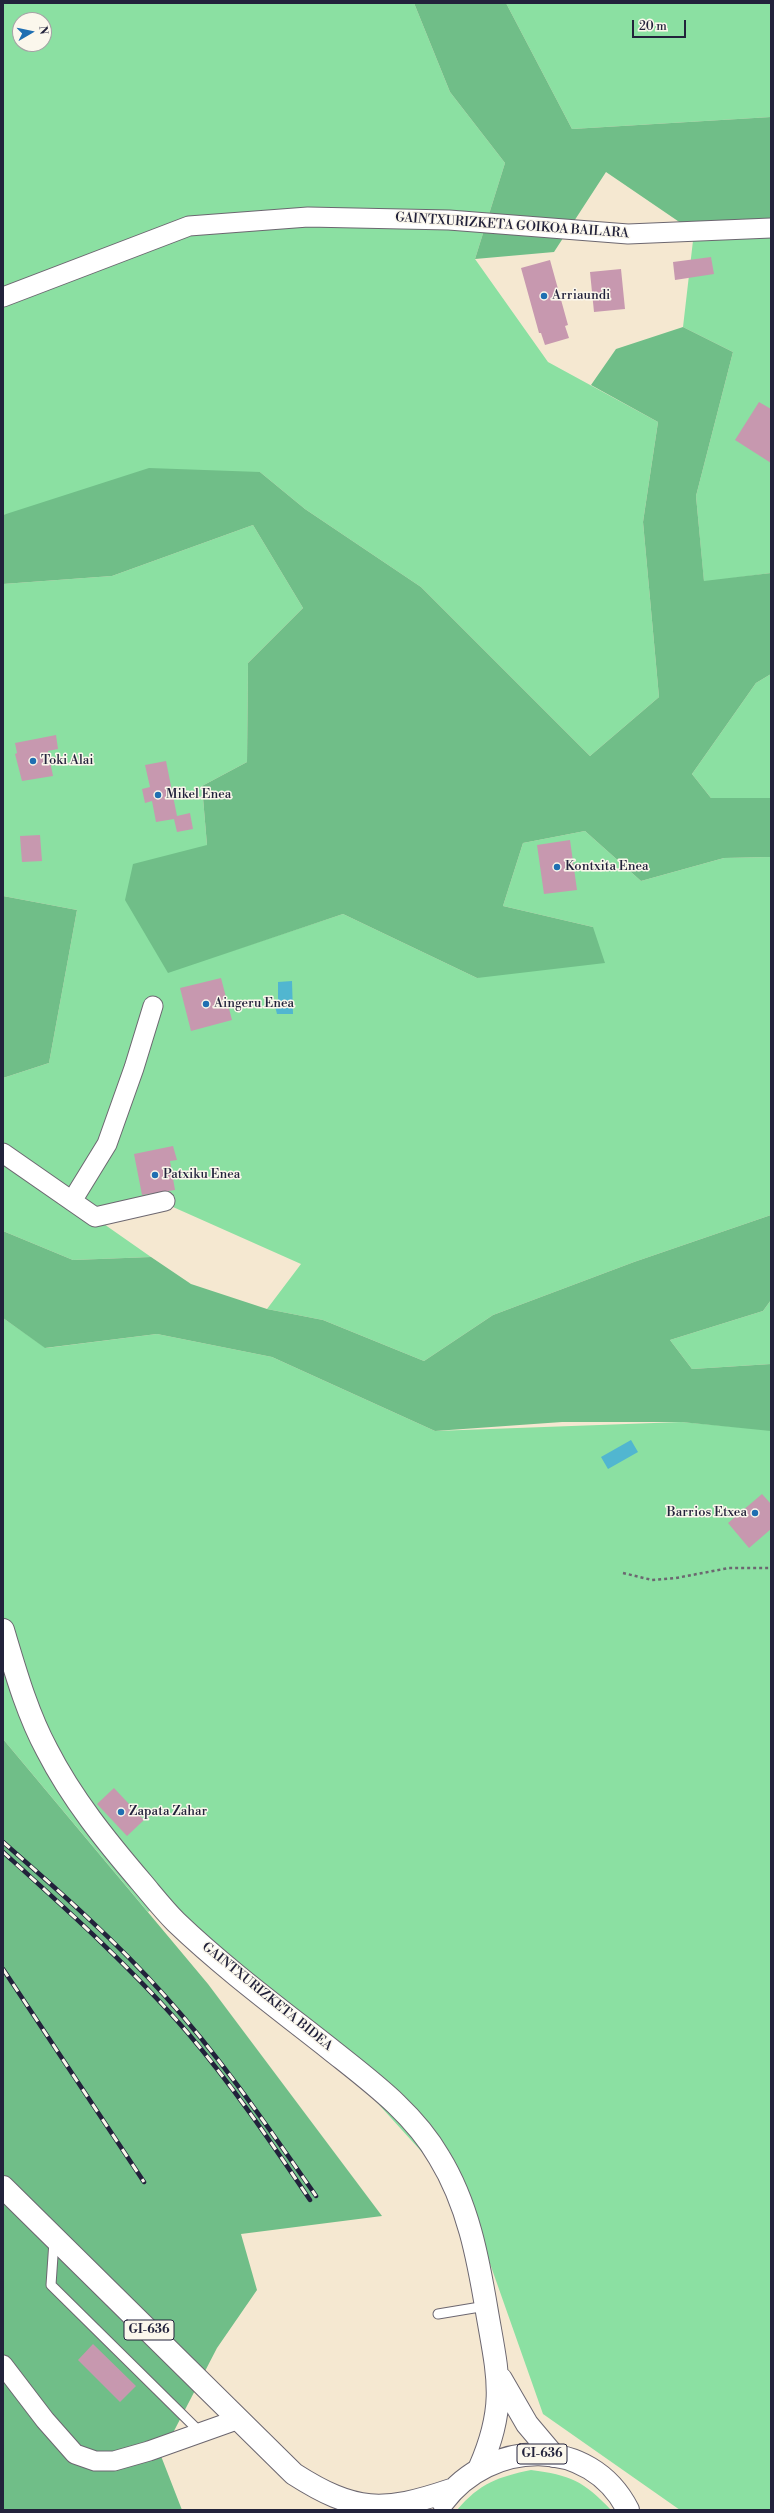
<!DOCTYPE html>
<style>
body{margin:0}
#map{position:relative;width:774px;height:2513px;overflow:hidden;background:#f5e8d1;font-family:"Libre Bodoni",serif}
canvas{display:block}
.frame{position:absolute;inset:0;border:4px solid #22223b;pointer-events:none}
.north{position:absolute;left:12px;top:12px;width:40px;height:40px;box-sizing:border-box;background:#fbf7ec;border:1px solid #a4a2a5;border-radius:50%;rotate:81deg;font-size:11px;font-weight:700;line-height:16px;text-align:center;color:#22223b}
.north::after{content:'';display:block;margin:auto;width:14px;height:18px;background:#1f6fb2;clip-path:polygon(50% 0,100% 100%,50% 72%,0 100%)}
.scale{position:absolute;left:632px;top:20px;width:54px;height:18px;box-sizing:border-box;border:2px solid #22223b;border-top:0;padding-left:5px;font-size:12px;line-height:14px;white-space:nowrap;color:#22223b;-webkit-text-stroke:3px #fbf7ec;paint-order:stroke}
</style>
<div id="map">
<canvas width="774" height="2513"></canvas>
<div class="frame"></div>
<div class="north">N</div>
<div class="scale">20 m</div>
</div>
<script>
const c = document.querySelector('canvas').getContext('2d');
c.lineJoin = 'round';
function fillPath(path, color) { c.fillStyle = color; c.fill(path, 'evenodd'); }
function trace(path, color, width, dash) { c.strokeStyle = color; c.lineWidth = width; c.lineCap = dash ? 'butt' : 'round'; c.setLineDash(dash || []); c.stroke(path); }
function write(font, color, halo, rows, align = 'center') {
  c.font = font + ' "Libre Bodoni",serif'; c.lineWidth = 3; c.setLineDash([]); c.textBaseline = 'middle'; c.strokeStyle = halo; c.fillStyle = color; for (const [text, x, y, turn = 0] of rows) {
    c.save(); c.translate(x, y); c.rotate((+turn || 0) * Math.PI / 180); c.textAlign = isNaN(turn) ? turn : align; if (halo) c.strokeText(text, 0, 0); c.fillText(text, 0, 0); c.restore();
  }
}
fillPath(new Path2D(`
 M3 3H414L450 92 505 163 475 259 548 362 658 422 643 522 659 697 590 756 421 587 305 509 260 472 3 515ZM20 20H44V44H20Z
 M506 3H771V117L572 129Z
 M771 231V573L704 582 696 496 733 352 683 327 694 232Z
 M253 525 303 608 248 663 247 762 202 786 207 845 168 972 343 914 477 978 593 927 503 906 523 843 585 831 641 881 724 858 771 857V1215L634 1262 493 1315 424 1361 323 1320 267 1309 301 1264 173 1207 101 1222 151 1257 73 1260 3 1231V1078L49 1063 77 910 3 896V584L112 576Z
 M771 674V798H711L692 774 756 683Z
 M771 1300V1364L692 1369 670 1340 763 1311Z
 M3 1318 46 1348 157 1334 272 1357 435 1431 681 1422 771 1430V2510H680L543 2414 469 2204 285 2001 161 1903 148 1912 3 1739Z
 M531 2470C570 2475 584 2481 611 2510H457C480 2483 498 2477 531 2470Z`), '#8be0a2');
fillPath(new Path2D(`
 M414 3H506L572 129 771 117V231L694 232 606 172 554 252 475 259 505 163 450 92Z
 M683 327 733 352 696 496 704 581 771 573V674L756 683 692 774 711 798H771V857L724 858 641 881 585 831 523 843 503 906 593 927 605 963 477 978 343 914 168 973 125 900 133 864 207 845 202 786 247 762 248 663 303 608 253 525 112 576 3 584V515L149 468 260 472 305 509 421 587 590 756 659 697 643 522 658 422 591 385 616 349Z
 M3 896 77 910 49 1063 3 1078Z
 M771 1215V1300L763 1311 670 1340 692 1369 771 1364V1431L681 1422H562L435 1431 272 1357 157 1334 45 1348 3 1318V1231L73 1260 151 1257 191 1284 267 1309 323 1320 424 1361 493 1315 634 1262Z
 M3 1739 208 1984 382 2216 241 2234 257 2290 217 2348 161 2456 182 2510H3Z`), '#70be88');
fillPath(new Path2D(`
 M292 981 293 1014H277L275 1006H278V982Z
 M631 1440 638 1452 608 1469 601 1457Z`), '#51b6d0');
fillPath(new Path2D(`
 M711 257 714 274 675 280 673 262Z
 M550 260 568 325 565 326 569 338 545 345 541 333H539L521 268Z
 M621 269 625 309 594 312 590 272Z
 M759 402 771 409V463L735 440Z
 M56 735 58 749 48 751 53 776 22 781 15 754 17 753 15 743Z
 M166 761 177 816 190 813 193 829 177 832 174 819 156 822 152 801 145 803 142 789 150 787 145 765Z
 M40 835 42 861 22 862 20 836Z
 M570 840 577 890 544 894 537 845Z
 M221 978 232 1020 191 1031 180 988Z
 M173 1146 177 1160 170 1161 175 1190 142 1195 134 1154Z
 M762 1494 771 1504V1529L749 1548 728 1523Z
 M114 1788 144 1820 127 1836 97 1804Z
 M93 2344 136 2386 120 2402 78 2360Z`), '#c798af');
const lane = new Path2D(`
 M54 2241 51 2285 201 2433
 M438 2314 486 2306`);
const street = new Path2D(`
 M3 297 189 226 308 217 449 220 628 234 771 228
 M3 1153 95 1217 165 1201
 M72 1201 107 1144 134 1068 153 1006
 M3 2365 45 2420 75 2454 95 2461H114L149 2451 239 2419`);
const secondary = new Path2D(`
 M3 1630C15 1670 27 1713 47 1750 72 1799 107 1842 142 1883 153 1896 164 1910 176 1922 224 1968 278 2008 330 2049 370 2081 413 2112 439 2157 468 2204 478 2258 487 2312 498 2376 507 2405 480 2467
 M501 2379 527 2424 554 2456`);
const primary = new Path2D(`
 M3 2187 294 2474C355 2513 383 2513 451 2490
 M443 2502C490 2439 590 2435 628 2510`);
trace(lane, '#6c6770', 11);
trace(street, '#6c6770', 21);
trace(secondary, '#6c6770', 24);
trace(primary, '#6c6770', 24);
trace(new Path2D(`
 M623 1573 652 1580 676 1578 729 1568H771`), '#6c6770', 2.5, [3, 3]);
trace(lane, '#fff', 9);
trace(street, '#fff', 19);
trace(secondary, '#fff', 22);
trace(primary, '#fff', 22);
const rail = new Path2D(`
 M3 1842C59 1891 115 1940 165 1996 221 2058 268 2127 316 2196
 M3 1852C66 1909 131 1967 187 2032 232 2085 271 2142 310 2200
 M3 1969 144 2182`);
trace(rail, '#22223b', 4.5);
trace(rail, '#fbf7ec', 3, [9]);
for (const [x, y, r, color] of [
 [544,296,4,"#1f6fb2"],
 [33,761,4,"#1f6fb2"],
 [158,795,4,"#1f6fb2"],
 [557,867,4,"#1f6fb2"],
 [206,1004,4,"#1f6fb2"],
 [155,1175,4,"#1f6fb2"],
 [755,1513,4,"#1f6fb2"],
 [121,1812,4,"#1f6fb2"]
]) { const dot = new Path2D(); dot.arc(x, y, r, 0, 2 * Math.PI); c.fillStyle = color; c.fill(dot); trace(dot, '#fbf7ec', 1.5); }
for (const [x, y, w] of [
 [149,2330,50],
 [542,2454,50]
]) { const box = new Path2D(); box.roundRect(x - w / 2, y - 10, w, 20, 3); c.fillStyle = '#fbf7ec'; c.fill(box); trace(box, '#22223b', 1); }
write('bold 12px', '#22223b', null, [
 ["GI-636",149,2330],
 ["GI-636",542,2454]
]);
write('13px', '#22223b', '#fbf7ec', [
 ["GAINTXURIZKETA GOIKOA BAILARA",512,226,4],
 ["GAINTXURIZKETA BIDEA",267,1997,39]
]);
write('13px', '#22223b', '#fbf7ec', [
 ["Arriaundi",552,296],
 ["Toki Alai",41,761],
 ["Mikel Enea",166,795],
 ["Kontxita Enea",565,867],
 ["Aingeru Enea",214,1004],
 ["Patxiku Enea",163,1175],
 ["Barrios Etxea",747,1513,"right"],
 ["Zapata Zahar",129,1812]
], 'left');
</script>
